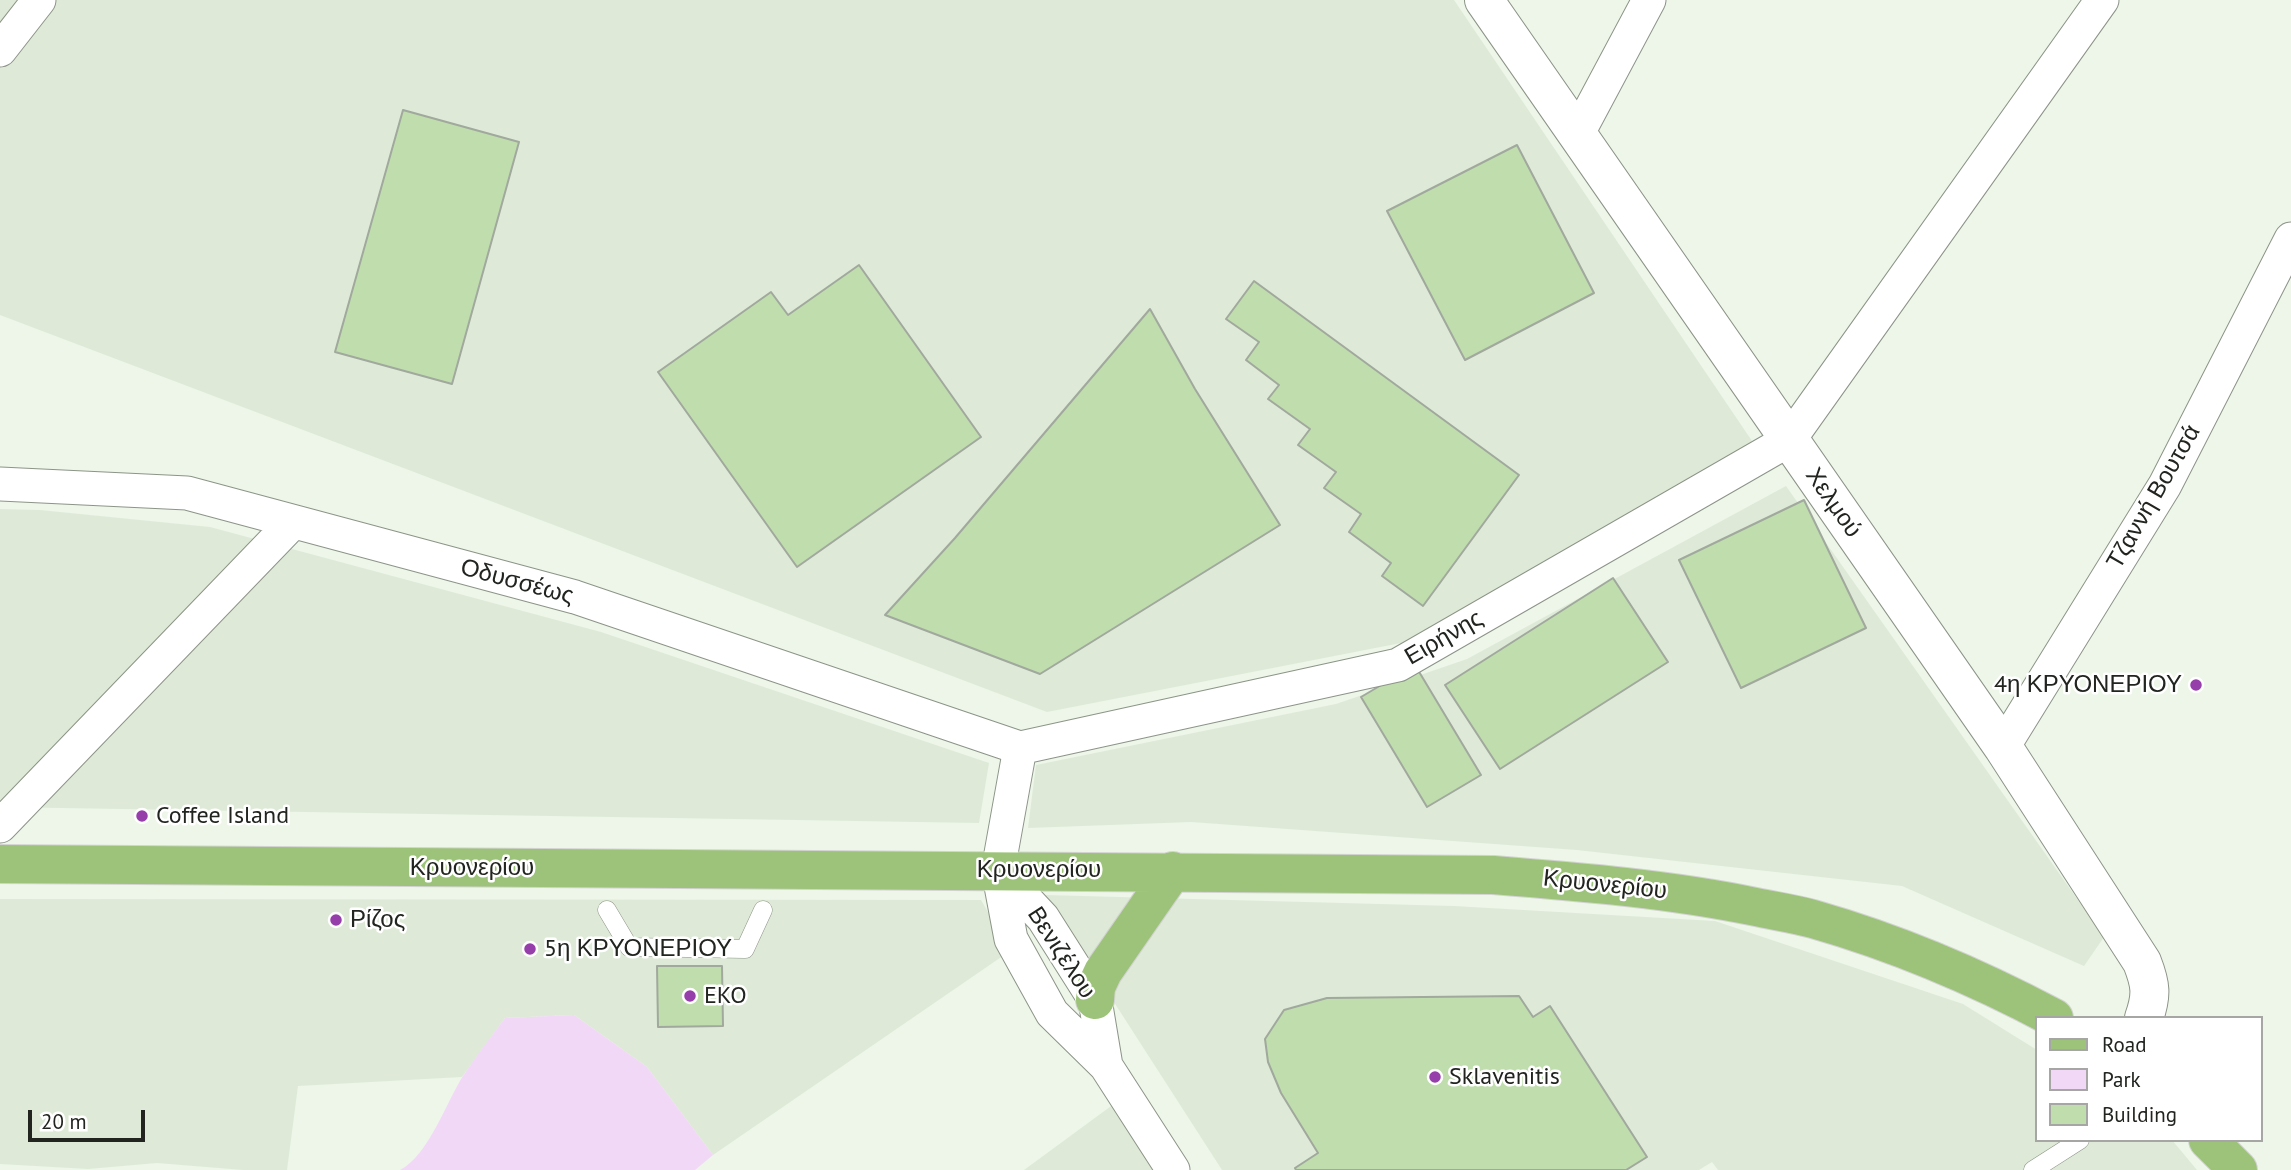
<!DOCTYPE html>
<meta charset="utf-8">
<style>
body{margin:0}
#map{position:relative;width:2291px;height:1170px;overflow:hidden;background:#edf6e9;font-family:"PT Sans",sans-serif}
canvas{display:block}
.legend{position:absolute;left:2035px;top:1016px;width:228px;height:126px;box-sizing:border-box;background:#fff;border:2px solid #a6a7a5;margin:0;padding:9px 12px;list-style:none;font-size:21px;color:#21241f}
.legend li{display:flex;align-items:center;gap:14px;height:35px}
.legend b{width:35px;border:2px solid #a6a7a5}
.scale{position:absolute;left:28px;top:1110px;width:117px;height:32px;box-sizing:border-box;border:4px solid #21241f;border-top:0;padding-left:9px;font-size:21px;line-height:24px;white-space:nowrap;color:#21241f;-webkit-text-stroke:5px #fff;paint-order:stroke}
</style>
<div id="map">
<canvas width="2291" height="1170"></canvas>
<ul class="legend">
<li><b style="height:9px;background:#9cc379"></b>Road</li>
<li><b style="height:19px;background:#f1d8f7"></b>Park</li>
<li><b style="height:19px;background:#c0ddae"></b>Building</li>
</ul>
<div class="scale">20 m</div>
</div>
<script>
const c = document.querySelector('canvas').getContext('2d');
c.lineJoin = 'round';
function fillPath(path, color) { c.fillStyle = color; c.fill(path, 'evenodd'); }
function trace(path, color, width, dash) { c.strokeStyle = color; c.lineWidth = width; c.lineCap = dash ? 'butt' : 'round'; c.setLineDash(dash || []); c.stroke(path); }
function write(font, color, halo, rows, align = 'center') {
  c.font = font + ' "PT Sans",sans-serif'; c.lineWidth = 5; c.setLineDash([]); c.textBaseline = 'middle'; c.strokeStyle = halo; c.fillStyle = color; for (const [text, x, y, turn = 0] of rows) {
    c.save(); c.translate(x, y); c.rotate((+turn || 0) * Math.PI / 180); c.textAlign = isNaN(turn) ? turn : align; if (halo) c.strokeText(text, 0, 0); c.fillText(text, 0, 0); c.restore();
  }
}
fillPath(new Path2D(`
 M0 0H1454L1752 441 1401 643 1047 712 0 315Z
 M1786 486 2104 937 2084 966 1902 886 1577 850 1191 822 1028 828 1036 765 1336 704 1467 659Z
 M0 509 40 510 210 527 601 632 989 763 979 823 0 807Z
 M1045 895 1454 906 1715 921 1963 1004 2037 1050V1140H2172L2197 1170H1718L1712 1162 1699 1170H1222Z
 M0 899 981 900 1010 951 713 1155 647 1067 574 1015 505 1018 462 1077 298 1086 287 1170H243L157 1163 88 1169 0 1164Z
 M1118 1101 1161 1170H1024Z`), '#deead7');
fillPath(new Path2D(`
 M574 1015 647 1067 713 1155 695 1170H400C428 1156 446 1103 463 1076 476 1056 491 1037 505 1018Z`), '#f1d8f7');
const building = new Path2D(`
 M403 110 519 142 452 384 335 352Z
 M1517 145 1594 293 1465 360 1387 211Z
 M859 265 981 437 797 567 658 372 771 292 788 315Z
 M1254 281 1519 475 1423 606 1382 576 1391 563 1349 532 1361 514 1324 488 1336 472 1298 445 1310 429 1268 399 1279 385 1246 360 1259 342 1226 319Z
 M1150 309 1195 389 1280 525 1040 674 885 615 955 538Z
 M1804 500 1866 628 1741 688 1679 560Z
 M1613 578 1668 662 1500 769 1445 685Z
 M1415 665 1481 775 1427 807 1361 697Z
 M657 966H722L723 1026 658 1027Z
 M1519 996 1533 1017 1550 1006 1647 1157 1626 1170H1296L1295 1168 1318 1153 1281 1093 1268 1062 1265 1039 1284 1010 1327 998Z`);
fillPath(building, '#c0ddae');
trace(building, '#a1a89d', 2);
const lane = new Path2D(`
 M607 910 629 947 745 949 763 910
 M2033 1170 2080 1140`);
const street = new Path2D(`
 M0 50 39 0
 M1577 135 1649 0
 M0 484 187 493 575 597 1020 748
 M2003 747 2165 485 2291 239
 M1020 748 1398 665 1789 440 2102 0
 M0 826 293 522
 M998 870 1043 918 1095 1000 1106 1066 1052 1013 1011 939 998 870 1020 748
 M1106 1066 1173 1170`);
const secondary = new Path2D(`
 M1484 0 2003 747 2142 962C2151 985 2152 995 2144 1018`);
const primary = new Path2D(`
 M0 864 1493 875C1581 882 1669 889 1756 907 1775 911 1795 914 1813 919 1897 943 1977 977 2054 1018
 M1095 1000 1096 987 1103 972 1173 871
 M2208 1140 2238 1170`);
trace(lane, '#8c9488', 19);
trace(street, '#8c9488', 35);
trace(secondary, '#8c9488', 40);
trace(primary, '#d3d3d2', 40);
trace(lane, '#fff', 18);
trace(street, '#fff', 33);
trace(secondary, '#fff', 38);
trace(primary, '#9cc379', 38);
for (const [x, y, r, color] of [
 [2196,685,7,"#963eaa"],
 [142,816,7,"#963eaa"],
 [336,920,7,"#963eaa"],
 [530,949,7,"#963eaa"],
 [690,996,7,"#963eaa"],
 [1435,1077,7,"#963eaa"]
]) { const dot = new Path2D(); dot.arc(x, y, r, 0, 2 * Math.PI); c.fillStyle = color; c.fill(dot); trace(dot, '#fff', 2.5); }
write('24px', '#21241f', '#fff', [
 ["Τζαννή Βουτσά",2154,497,-60],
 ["Χελμού",1833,503,55],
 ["Οδυσσέως",517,582,15],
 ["Ειρήνης",1444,638,-30],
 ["Κρυονερίου",472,868],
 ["Κρυονερίου",1039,870],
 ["Κρυονερίου",1605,885,6],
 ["Βενιζέλου",1061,953,57]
]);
write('24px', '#21241f', '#fff', [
 ["4η ΚΡΥΟΝΕΡΙΟΥ",2182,685,"right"],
 ["Coffee Island",156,816],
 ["Ρίζος",350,920],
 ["5η ΚΡΥΟΝΕΡΙΟΥ",544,949],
 ["EKO",704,996],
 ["Sklavenitis",1449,1077]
], 'left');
</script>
